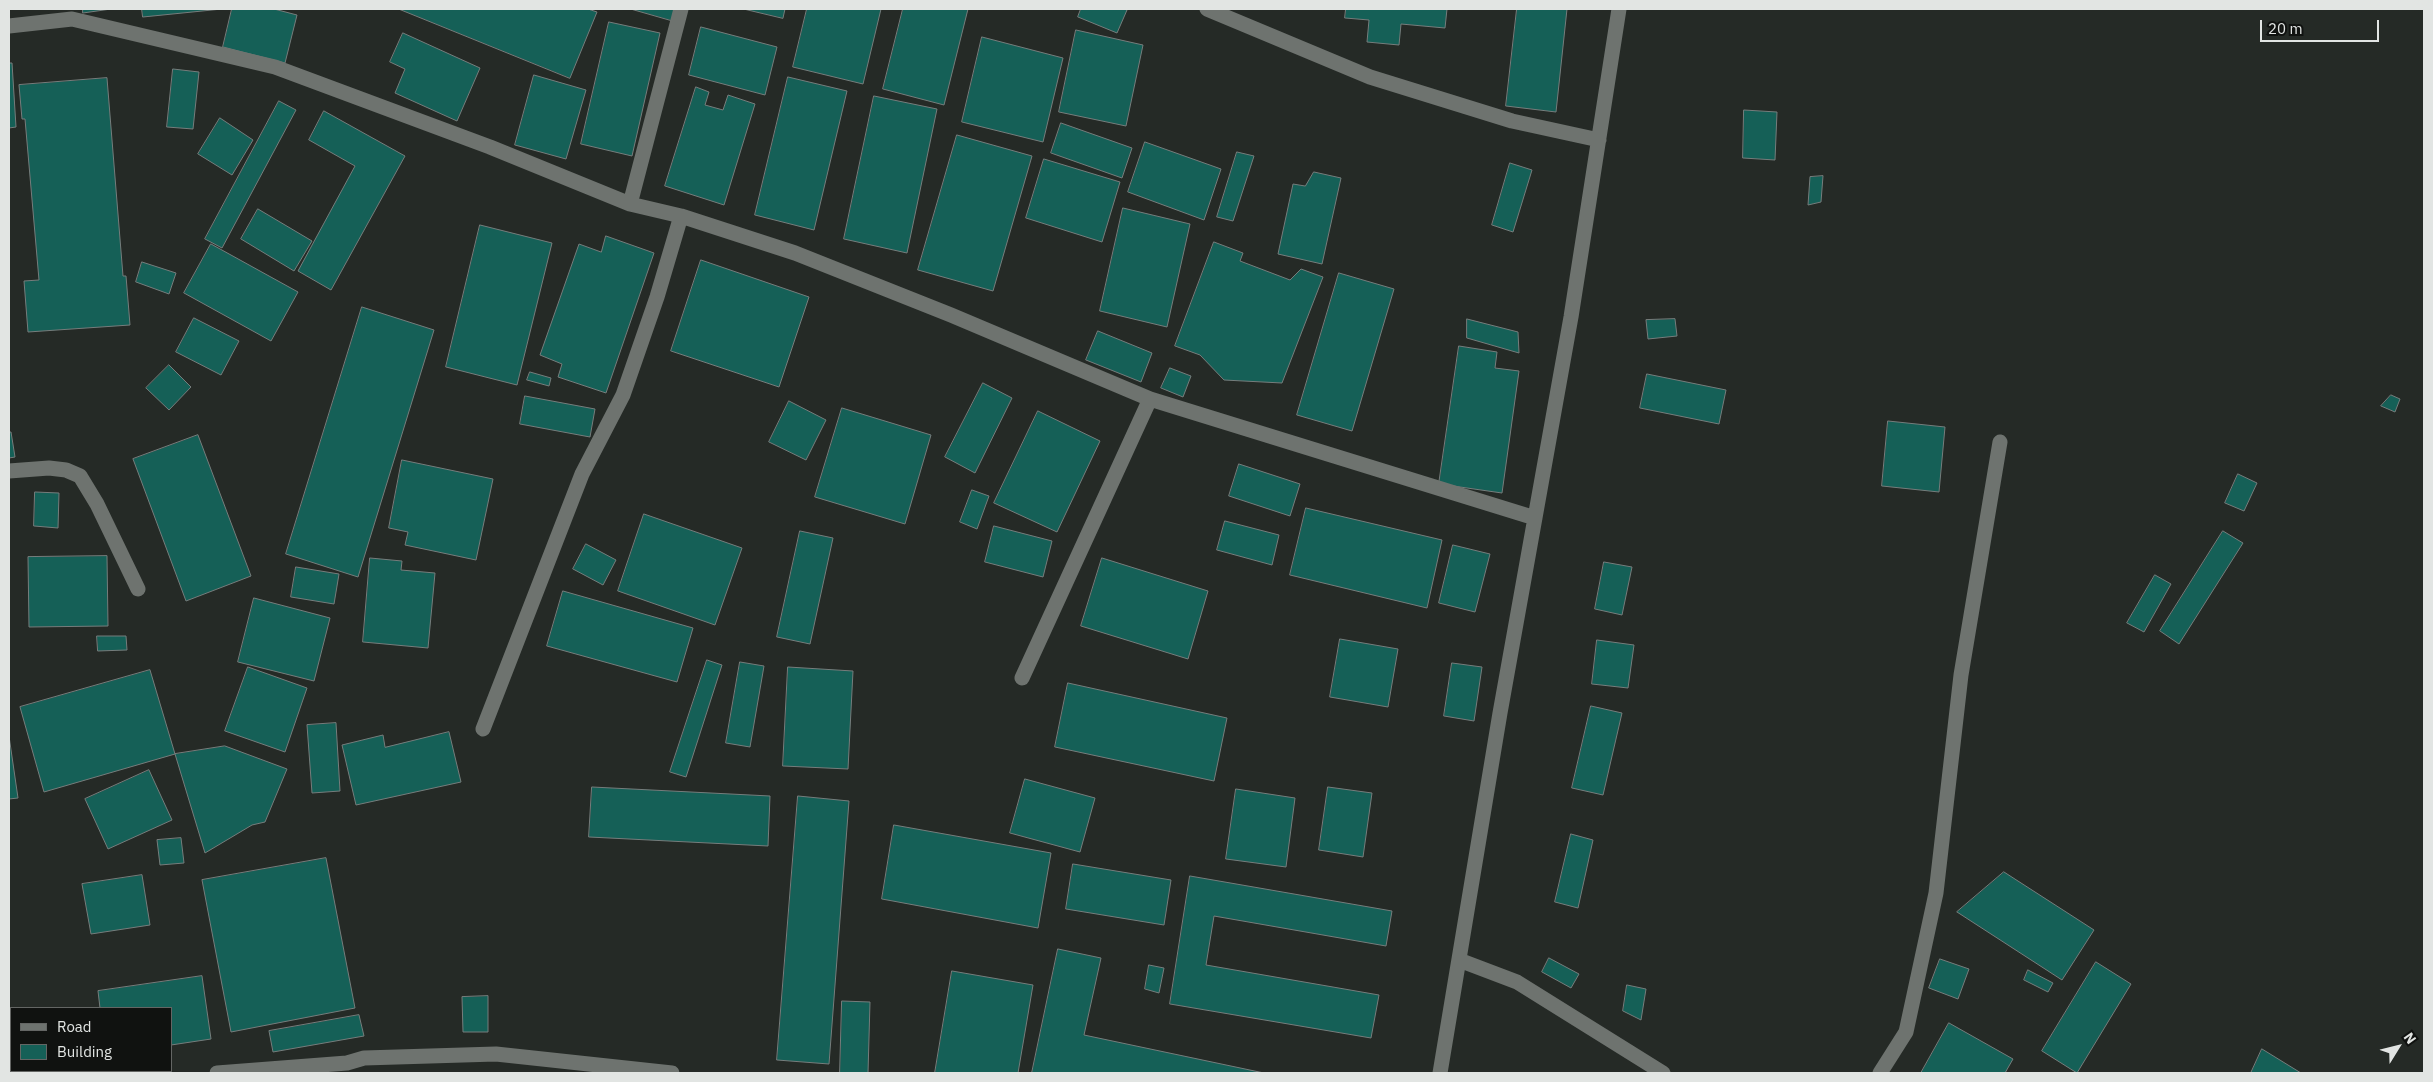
<!DOCTYPE html>
<style>
body{margin:0}
#map{position:relative;width:2433px;height:1082px;overflow:hidden;background:#252a26;font-family:"IBM Plex Sans",sans-serif}
canvas{display:block}
.frame{position:absolute;inset:0;border:10px solid #e2e5e3;pointer-events:none}
.legend{position:absolute;left:10px;top:1007px;width:162px;height:65px;box-sizing:border-box;background:#101210;border:1px solid #646664;margin:0;padding:6px 9px;list-style:none;font-size:15px;color:#e2e5e3}
.legend li{display:flex;align-items:center;gap:10px;height:25px}
.legend b{width:25px;border:1px solid #646664}
.north{position:absolute;left:2373px;top:1022px;width:50px;height:50px;-webkit-text-stroke:4px #101210;paint-order:stroke;rotate:54deg;font-size:14px;font-weight:700;line-height:20px;text-align:center;color:#e2e5e3}
.north::after{content:'';display:block;margin:auto;width:18px;height:22px;background:#e2e5e3;clip-path:polygon(50% 0,100% 100%,50% 72%,0 100%)}
.scale{position:absolute;left:2260px;top:20px;width:119px;height:22px;box-sizing:border-box;border:2px solid #e2e5e3;border-top:0;padding-left:6px;font-size:15px;line-height:18px;white-space:nowrap;color:#e2e5e3;-webkit-text-stroke:4px #101210;paint-order:stroke}
</style>
<div id="map">
<canvas width="2433" height="1082"></canvas>
<div class="frame"></div>
<ul class="legend">
<li><b style="height:6px;background:#6e736f"></b>Road</li>
<li><b style="height:14px;background:#156057"></b>Building</li>
</ul>
<div class="north">N</div>
<div class="scale">20 m</div>
</div>
<script>
const c = document.querySelector('canvas').getContext('2d');
c.lineJoin = 'round';
function fillPath(path, color) { c.fillStyle = color; c.fill(path, 'evenodd'); }
function trace(path, color, width, dash) { c.strokeStyle = color; c.lineWidth = width; c.lineCap = dash ? 'butt' : 'round'; c.setLineDash(dash || []); c.stroke(path); }
const building = new Path2D(`
 M83 9H111L83 13Z
 M142 9H222L143 17Z
 M232 9H274L297 15 285 63 223 47Z
 M399 9H588L597 12 570 78Z
 M631 9H677L674 21Z
 M744 9H785L783 18Z
 M807 9H881L863 84 793 67Z
 M903 9H968L944 105 883 89Z
 M1081 9H1124L1127 10 1117 33 1078 17Z
 M1346 9H1447L1445 28 1401 24 1399 45 1367 42 1369 20 1345 18Z
 M1517 9H1567L1556 112 1506 106Z
 M609 22 660 33 632 156 581 144Z
 M701 27 777 47 765 95 689 75Z
 M1076 30 1143 45 1126 126 1059 112Z
 M403 33 480 68 457 121 395 93 405 69 390 62Z
 M982 37 1063 58 1043 142 962 122Z
 M9 63H12L16 127 9 128Z
 M173 69 199 72 193 129 167 127Z
 M534 75 586 90 566 159 515 145Z
 M788 77 847 91 814 230 755 215Z
 M107 78 123 276H126L130 325 28 332 24 281 39 280 25 119H22L19 85Z
 M696 87 709 92 705 105 723 110 728 95 755 104 724 205 665 186Z
 M874 96 937 109 907 253 844 239Z
 M279 101 296 110 222 248 205 239Z
 M1744 110 1777 112 1775 160 1743 158Z
 M324 111 405 156 331 290 298 271 355 166 309 140Z
 M220 118 253 140 232 175 198 154Z
 M1061 123 1132 148 1122 178 1051 153Z
 M957 135 1032 156 993 291 918 270Z
 M1145 142 1221 169 1204 220 1128 192Z
 M1237 152 1254 156 1233 221 1217 217Z
 M1044 159 1120 182 1102 242 1026 218Z
 M1510 163 1532 170 1513 232 1492 225Z
 M1314 172 1341 178 1322 264 1278 254 1293 184 1305 186Z
 M1823 176 1821 202 1808 205 1810 177Z
 M1123 208 1190 224 1167 327 1100 311Z
 M258 209 312 241 294 271 241 239Z
 M480 225 552 243 517 385 446 367Z
 M606 236 654 253 606 393 558 377 562 364 540 355 579 244 601 252Z
 M1214 242 1243 253 1240 261 1290 280 1301 269 1323 277 1282 383 1224 380 1200 355 1175 346Z
 M211 244 298 292 271 341 184 293Z
 M701 260 809 297 779 387 671 351Z
 M142 262 176 273 169 294 136 282Z
 M1339 273 1394 289 1352 431 1297 415Z
 M362 307 434 330 358 577 286 554Z
 M194 318 239 341 221 375 176 352Z
 M1467 319 1518 332 1519 353 1467 338Z
 M1675 319 1677 336 1648 339 1646 320Z
 M1098 331 1152 353 1141 382 1086 360Z
 M1459 346 1497 352 1495 368 1519 371 1502 493 1439 484Z
 M169 365 191 387 169 410 146 388Z
 M1170 368 1191 376 1183 397 1161 388Z
 M530 372 551 378 549 386 527 380Z
 M1647 374 1726 390 1719 424 1640 408Z
 M983 383 1012 398 975 473 945 457Z
 M2391 395 2400 399 2395 412 2381 406Z
 M525 396 595 409 590 437 520 424Z
 M789 401 826 420 806 460 769 442Z
 M842 408 931 435 905 524 815 497Z
 M1038 411 1100 441 1057 532 994 503Z
 M1888 421 1945 427 1939 492 1882 486Z
 M9 432H11L15 457 9 458Z
 M198 435 251 576 186 601 133 459Z
 M402 460 493 479 476 560 405 545 408 532 389 528Z
 M1239 464 1300 484 1290 516 1229 496Z
 M2238 474 2257 483 2244 511 2225 503Z
 M972 490 989 496 977 529 960 522Z
 M35 492 59 493 58 528 34 526Z
 M1306 508 1442 540 1427 608 1290 575Z
 M644 514 742 548 715 625 618 591Z
 M1225 521 1279 535 1272 565 1217 550Z
 M994 526 1052 541 1043 577 985 562Z
 M800 531 833 538 810 644 777 637Z
 M2223 531 2243 543 2179 644 2160 631Z
 M586 544 616 560 603 585 573 569Z
 M1453 545 1490 554 1475 612 1439 603Z
 M107 556 108 626 29 627 28 557Z
 M370 558 402 561 401 570 435 573 428 648 363 642Z
 M1102 558 1208 591 1188 659 1081 626Z
 M1604 562 1632 567 1622 615 1595 609Z
 M296 567 339 574 334 604 291 597Z
 M2155 575 2171 584 2144 632 2127 623Z
 M563 591 693 628 677 682 547 646Z
 M254 598 330 618 314 681 238 662Z
 M97 636H126L127 650 98 651Z
 M1340 639 1398 649 1388 707 1330 697Z
 M1597 640 1634 645 1628 688 1592 684Z
 M707 660 722 665 686 777 670 772Z
 M740 662 764 666 750 747 726 743Z
 M1452 663 1482 667 1474 721 1444 716Z
 M248 667 307 688 285 752 225 731Z
 M788 667 853 671 848 769 783 766Z
 M150 670 175 754 44 792 20 707Z
 M1068 683 1227 718 1214 781 1055 747Z
 M1591 706 1622 713 1603 795 1572 788Z
 M336 723 340 791 312 793 307 725Z
 M449 732 461 782 356 805 342 745 383 735 385 747Z
 M9 736 18 798 9 799Z
 M225 746 287 769 265 822 252 825 205 853 175 754Z
 M149 770 172 820 108 849 85 799Z
 M1025 779 1095 798 1080 852 1010 833Z
 M592 787 770 796 768 846 589 837Z
 M1328 787 1372 793 1363 857 1319 850Z
 M1236 789 1295 798 1286 867 1226 859Z
 M798 796 849 801 829 1064 777 1060Z
 M894 825 1051 853 1038 928 882 899Z
 M1571 834 1593 840 1578 908 1555 902Z
 M181 838 184 863 160 865 157 840Z
 M326 858 355 1008 231 1032 202 880Z
 M1073 864 1171 880 1164 925 1066 909Z
 M2004 872 2094 930 2062 980 1957 912Z
 M142 875 150 925 91 934 82 884Z
 M1190 876 1392 911 1386 946 1214 916 1206 965 1379 995 1371 1038 1170 1004Z
 M1058 949 1101 958 1084 1035 1264 1073H1032Z
 M1549 958 1579 974 1571 988 1542 972Z
 M1940 959 1969 969 1958 999 1929 988Z
 M2096 962 2131 984 2077 1073 2042 1051Z
 M1149 965 1164 968 1159 993 1145 989Z
 M2028 970 2053 983 2048 992 2024 980Z
 M952 971 1033 985 1018 1073H935Z
 M202 976 211 1039 171 1045V1008H100L98 991Z
 M1627 985 1646 989 1641 1020 1623 1011Z
 M488 996V1032H463L462 997Z
 M842 1001 870 1002 868 1073H840Z
 M359 1015 364 1036 273 1052 269 1031Z
 M1949 1023 2013 1059 2005 1073H1921Z
 M2262 1049 2301 1073H2251Z`);
fillPath(building, '#156057');
trace(building, '#767d7c', 1);
trace(new Path2D(`
 M1207 9 1370 77 1512 121 1599 140
 M9 26 72 19 275 67 490 147 630 204 681 216 795 253 951 315 1150 399 1535 518
 M630 204 681 9
 M9 471 49 468 66 470 80 476 97 504 138 589
 M1022 678 1150 399
 M483 729 582 474 623 395 657 297 681 216
 M1459 960 1517 982 1663 1073
 M217 1073 347 1063 364 1058 496 1054 672 1073
 M1440 1073 1500 713 1571 317 1619 9
 M1880 1073 1906 1032 1936 893 1961 675 2000 442`), '#6e736f', 15);
</script>
